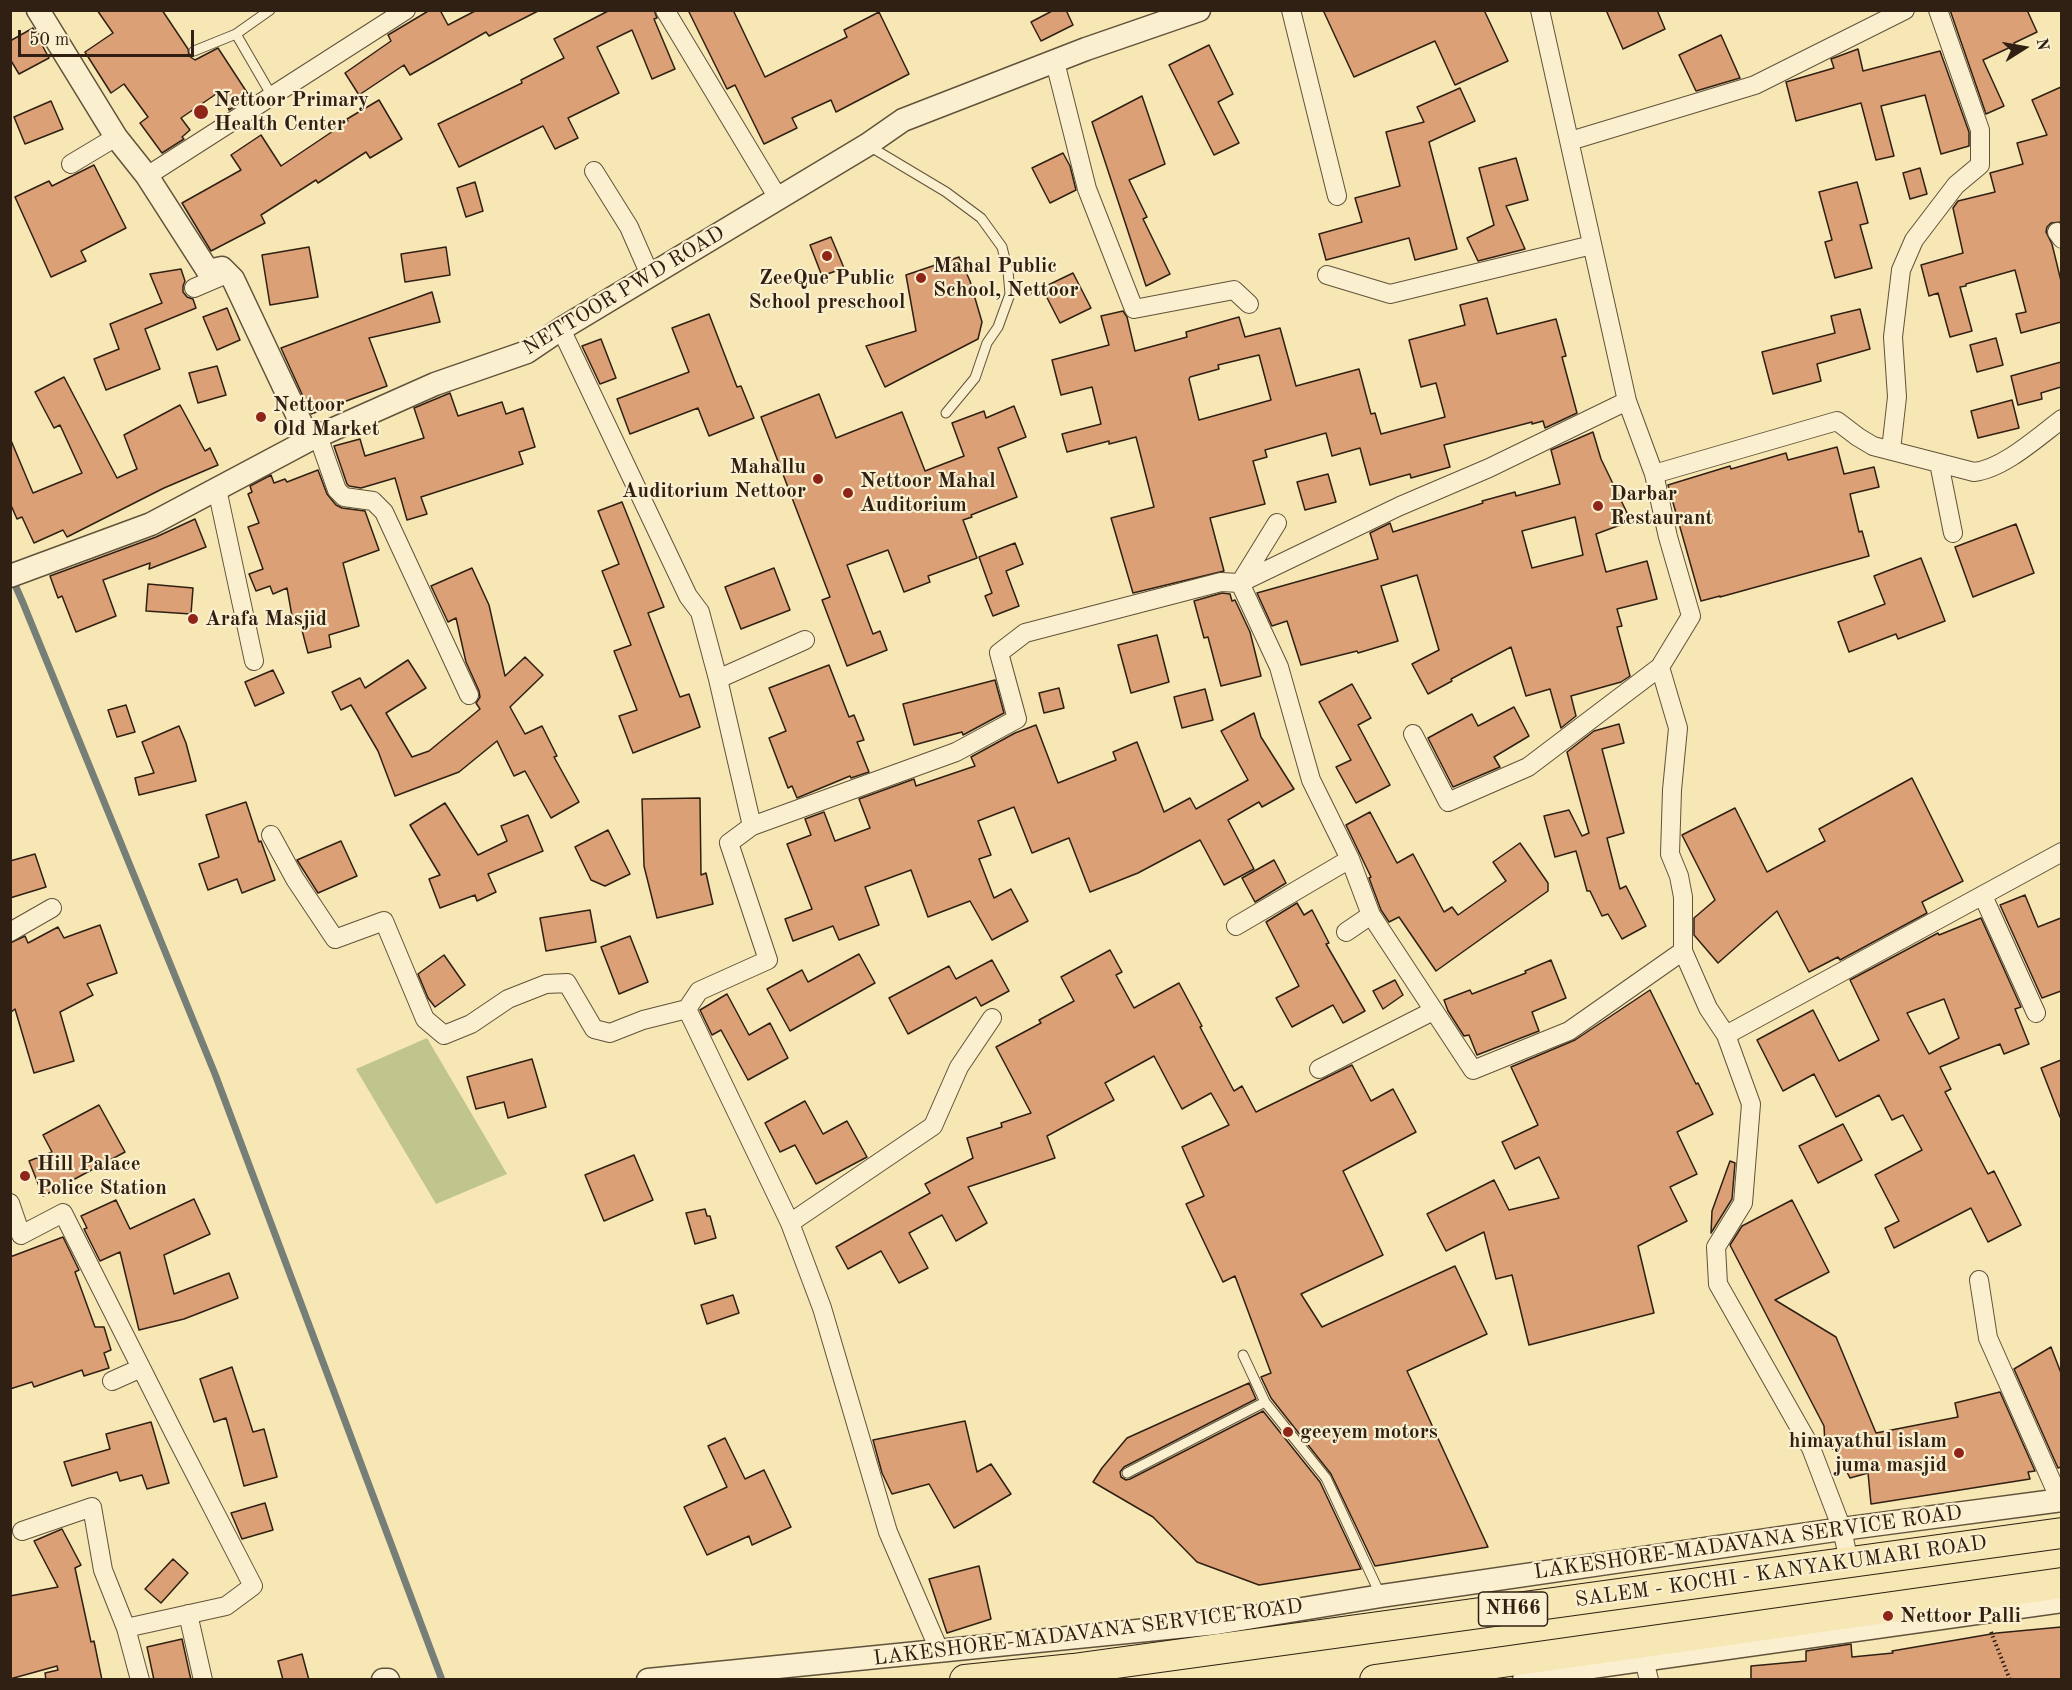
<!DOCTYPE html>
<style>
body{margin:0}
#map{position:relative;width:2072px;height:1690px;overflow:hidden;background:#f7e7b4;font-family:"Old Standard TT",serif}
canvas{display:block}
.frame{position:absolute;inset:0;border:12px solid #2f2013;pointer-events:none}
.north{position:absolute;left:1994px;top:18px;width:60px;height:60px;-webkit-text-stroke:4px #faefce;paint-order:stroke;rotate:79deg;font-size:16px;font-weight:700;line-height:24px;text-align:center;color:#2f2013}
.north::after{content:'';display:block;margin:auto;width:21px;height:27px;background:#2f2013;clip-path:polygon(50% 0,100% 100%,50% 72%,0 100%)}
.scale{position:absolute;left:18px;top:30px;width:176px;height:27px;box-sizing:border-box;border:3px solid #2f2013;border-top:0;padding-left:8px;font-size:18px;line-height:21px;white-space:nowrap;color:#2f2013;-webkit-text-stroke:4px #faefce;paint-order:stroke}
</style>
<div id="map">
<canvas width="2072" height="1690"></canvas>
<div class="frame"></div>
<div class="north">N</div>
<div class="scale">50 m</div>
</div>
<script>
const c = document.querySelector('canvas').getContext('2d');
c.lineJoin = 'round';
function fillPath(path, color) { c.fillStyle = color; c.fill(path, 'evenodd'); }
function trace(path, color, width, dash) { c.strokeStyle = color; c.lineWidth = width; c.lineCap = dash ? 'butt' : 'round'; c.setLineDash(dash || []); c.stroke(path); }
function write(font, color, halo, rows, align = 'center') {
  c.font = font + ' "Old Standard TT",serif'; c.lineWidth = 4.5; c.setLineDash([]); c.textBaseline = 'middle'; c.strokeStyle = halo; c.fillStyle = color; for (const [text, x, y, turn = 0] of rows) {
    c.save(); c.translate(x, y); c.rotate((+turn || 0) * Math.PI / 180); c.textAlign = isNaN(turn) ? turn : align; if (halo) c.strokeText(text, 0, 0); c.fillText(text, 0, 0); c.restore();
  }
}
fillPath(new Path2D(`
 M427 1038 507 1174 436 1204 356 1069Z`), '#bfc58b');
trace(new Path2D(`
 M12 578 23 603 215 1074 442 1680`), '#757e77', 7);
const building = new Path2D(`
 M97 10H162L188 49 189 56 195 60 218 48 250 97 229 110 222 90 181 118 190 130 182 137 184 139 162 153 140 123 148 117 124 84 111 93 85 52 113 33Z
 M430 10H440L448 25 477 10H540L489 36 486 32 410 75 404 65 359 95 345 73 391 41 388 35Z
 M610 10H654L657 18 654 19 675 69 652 79 632 30 597 47 619 93 568 118 578 138 555 149 543 126 459 167 438 124 522 83 521 80 564 58 554 39Z
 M688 10H733L765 77 847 37 844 30 879 12 909 74 836 112 831 100 792 118 797 128 764 144 735 85 727 89Z
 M1054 10H1066L1073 25 1041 41 1031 22Z
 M1323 10H1484L1508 61 1455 85 1435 41 1354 77Z
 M1606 10H1657L1665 29 1623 49Z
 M1950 10H2027L2037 32 2014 43 2015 45 1983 60 2004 106 1986 114Z
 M33 28 49 58 19 74 10 59V41Z
 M1721 35 1740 78 1696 91 1679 55Z
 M1209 45 1233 94 1218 102 1239 143 1214 155 1169 65Z
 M1858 49 1863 71 1940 51 1969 132V146L1941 154 1925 95 1881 106 1894 156 1876 160 1861 103 1796 121 1786 82 1834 68 1831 59Z
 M2061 87V222L2051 223 2047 227 2046 232 2052 244 2061 281V322L2021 333 2016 314 2026 312 2015 270 1966 284V286L1960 287 1972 331 1950 337 1938 293 1929 296 1921 265 1963 253 1953 208 1958 201 1995 192 1990 173 2023 164 2017 143 2047 135 2032 100Z
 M1460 88 1475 121 1429 142 1457 249 1415 260 1409 238 1326 260 1319 234 1362 222 1355 198 1400 186 1386 132 1424 122 1417 107Z
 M1142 96 1165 164 1129 180 1147 217 1143 219 1170 274 1146 286 1092 122Z
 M379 100 402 139 370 158 366 152 318 183 316 180 261 215 265 223 211 251 182 203 241 170 231 155 261 135 281 166 348 121 347 119Z
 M51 101 63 129 25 144 14 117Z
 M1063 153 1070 166 1076 190 1050 203 1032 168Z
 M1516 158 1528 200 1506 206 1525 249 1478 261 1467 238 1494 225 1479 168Z
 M94 165 126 228 81 251 86 261 51 277 15 197 49 181 52 186Z
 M1920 168 1927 194 1910 199 1903 173Z
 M475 182 483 211 466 217 457 188Z
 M1857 182 1868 223 1860 225 1872 268 1835 278 1825 242 1832 240 1819 192Z
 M831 237 844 268 822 276 810 245Z
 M309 247 318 297 270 305 262 255Z
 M446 247 450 275 405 282 401 254Z
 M959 257 970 281 982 322 978 339 885 387 866 346 916 331 906 275Z
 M181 269 185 281 183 286V292L187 297 193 299 196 308 145 329 160 369 106 390 94 359 119 349 110 324 162 303 150 274Z
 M1073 273 1091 308 1060 323 1042 288Z
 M432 292 440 322 369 338 387 386 311 414 281 348Z
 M1487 298 1497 334 1556 319 1566 356 1562 357 1577 413 1545 428 1543 421 1532 424V422L1444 445 1450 467 1411 478 1410 474 1370 485 1360 448 1332 456 1326 433 1265 450 1267 457 1253 461 1265 504 1210 518 1224 571 1133 593 1111 518 1154 507 1136 437 1109 444V441L1067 452 1062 434 1101 424 1092 387 1061 395 1052 360 1109 345 1101 316 1123 311 1127 317 1135 351 1187 337 1186 332 1239 317 1245 337 1280 328 1296 386 1359 369 1371 414 1375 413 1381 434 1445 417 1436 383 1421 387 1409 340 1465 325 1460 305ZM1259 355 1271 400 1199 420 1189 379 1190 377 1219 369 1218 365Z
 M227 308 240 340 217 350 203 317Z
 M1860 309 1870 349 1817 364 1821 381 1773 394 1762 352 1835 333 1831 316Z
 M709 314 737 387 741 386 754 418 709 436 698 408 630 434 617 399 689 372 672 328Z
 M1996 338 2003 365 1977 372 1970 345Z
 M601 339 616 378 600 384 582 346Z
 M2061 362V387L2041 393 2042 399 2018 405 2011 376Z
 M217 366 226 395 198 403 189 373Z
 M64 377 117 478 137 469 124 435 180 405 205 451 210 448 218 465 164 488 67 537 63 530 34 543 22 517 17 519 10 503V438L33 493 82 473 60 425 54 428 35 392Z
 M450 393 458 416 502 402 506 414 523 408 535 447 519 452 523 464 421 497 427 514 407 520 395 478 361 488 349 486 347 484 334 446 360 439 365 456 424 438 414 408Z
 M819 394 836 438 902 412 925 471 964 456 952 423 984 411 986 418 1014 406 1026 437 998 448 1017 497 971 515 972 517 963 520 977 558 928 576 930 582 904 592 888 550 847 565 873 634 880 631 887 650 847 666 822 600 830 597 761 417Z
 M2012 400 2019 428 1978 438 1971 411Z
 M1593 432 1601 459 1631 521 1596 534 1606 572 1647 561 1657 599 1617 609 1622 626 1617 627 1630 676 1621 682 1571 696 1576 716 1561 728 1550 689 1526 696 1511 647 1451 679 1452 681 1428 694 1412 664 1439 650 1417 575 1381 586 1398 641 1358 653 1357 651 1301 665 1287 621 1272 626 1257 593 1378 559 1370 533 1390 523 1393 532 1483 503 1482 501 1515 492 1516 496 1560 484 1551 450ZM1575 517 1583 555 1532 568 1522 531Z
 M1837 447 1844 474 1874 467 1879 487 1850 494 1859 532 1862 531 1869 556 1720 597V596L1701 601 1668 485 1730 466 1731 469 1786 453 1788 460Z
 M318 470 327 494 336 505 342 508 365 511 379 550 343 563 359 626 329 635 331 647 308 653 298 615 292 616 287 588 273 594 270 586 256 591 249 574 263 569 248 527 259 523 248 494 252 492 250 486 271 475 274 483 285 479 287 482Z
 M1328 474 1336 502 1305 510 1297 482Z
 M622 502 664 607 648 613 680 697 689 694 700 727 633 753 619 716 637 710 614 651 631 645 602 571 619 564 598 511Z
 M195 519 206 547 149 569 150 563 103 580 116 616 76 632 62 596 58 598 50 576 156 537Z
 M2016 524 2034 573 1973 597 1955 547Z
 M1015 543 1023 564 1006 571 1019 606 993 616 985 596 992 593 979 557Z
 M1921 558 1945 621 1898 639 1896 634 1849 652 1838 622 1885 604 1874 576Z
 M472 568 489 605 505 676 525 657 543 675 510 707 525 734 542 726 557 756 554 757 579 802 551 818 525 771 514 776 497 741 459 772 395 796 378 751 351 705 341 710 332 692 360 678 365 688 408 660 426 688 386 713 412 757 429 751 480 709 476 703 480 697 479 691 466 662 456 618 448 622 431 586Z
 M774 568 790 610 741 629 725 587Z
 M148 584 193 588 191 614 146 611Z
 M1222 593 1230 594 1232 601 1235 600 1250 632 1261 676 1221 686 1208 637 1204 638 1194 601Z
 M1157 635 1169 682 1131 693 1118 645Z
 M829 665 849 717 854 715 864 740 857 742 869 772 851 778 850 776 797 798 792 786 788 788 769 738 786 731 769 688Z
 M273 670 284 693 255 706 245 682Z
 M995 680 1004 713 963 735 962 732 914 745 903 704Z
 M1352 684 1371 718 1358 725 1390 785 1356 803 1336 767 1351 760 1319 702Z
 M1059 688 1064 708 1044 713 1039 693Z
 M1205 689 1213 720 1182 728 1174 697Z
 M126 705 135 732 117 737 108 710Z
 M1514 707 1529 736 1494 757 1500 767 1453 787 1428 738 1472 714 1478 726Z
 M1254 713 1261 737 1294 789 1262 807 1259 802 1228 820 1254 869 1224 885 1200 840 1138 873 1090 892 1069 838 1032 853 1014 807 978 821 991 855 979 859 994 898 1011 889 1028 921 992 940 970 901 928 917 911 870 865 887 879 925 839 940 833 926 793 941 785 919 812 909 787 844 811 835 805 819 824 812 835 841 870 828 859 799 914 779 916 786 975 766 971 757 1015 733 1036 725 1058 783 1116 760 1113 752 1137 742 1164 812 1190 798 1196 809 1248 780 1221 731Z
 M1619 724 1624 743 1602 749 1624 833 1607 838 1620 889 1626 886 1646 926 1622 939 1608 914 1602 916 1590 891H1587L1576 851 1555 857 1544 816 1569 810 1582 836 1589 833 1567 752 1594 731Z
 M179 726 186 743 196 781 139 795 135 778 154 773 142 742Z
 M1912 778 1963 881 1922 902 1927 913 1840 960 1838 957 1809 972 1777 911 1718 963 1694 935V918L1715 900 1682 835 1735 808 1767 872 1825 841 1819 829Z
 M700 798 701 875 706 873 713 904 657 918 644 866 642 799Z
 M246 802 259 842 261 841 275 880 242 893 237 879 208 890 199 864 219 857 206 815Z
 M445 803 478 855 507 841 501 826 528 815 543 851 488 874 496 892 477 901 475 895 440 908 429 879 440 875 410 825Z
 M1370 812 1397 863 1413 854 1444 912 1452 907 1458 915 1506 881 1493 862 1520 843 1548 883V891L1436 971 1399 917 1389 922 1381 910 1369 878 1371 877 1346 825Z
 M608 830 630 874 605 886 591 880 575 847Z
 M341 841 357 876 318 893 297 860Z
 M35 854 46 887 10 898V861Z
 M1274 860 1286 883 1255 902 1242 878Z
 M2025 895 2038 927 2061 918V991L2042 998 2000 905Z
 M1297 903 1304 915 1312 910 1329 943 1326 944 1365 1011 1343 1023 1333 1005 1292 1027 1276 998 1299 986 1266 922Z
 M590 910 596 942 546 951 540 918Z
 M1981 918 2021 1007 2015 1009 2029 1044 2004 1054 2000 1044 1940 1067 1951 1089 1945 1092 1988 1174 1994 1171 2021 1225 1988 1242 1971 1208 1894 1248 1885 1228 1899 1221 1875 1175 1922 1150 1903 1115 1892 1120 1879 1095 1836 1117 1814 1074 1783 1091 1757 1040 1813 1010 1839 1061 1879 1040 1850 980 1938 933 1939 935ZM1944 999 1959 1038 1929 1054 1907 1013Z
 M100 925 117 973 87 984 93 995 60 1012 74 1061 34 1073 15 1009 10 1013V943L25 936 28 943 58 927 64 938Z
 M630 936 648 982 619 994 601 947Z
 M1110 950 1122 972 1116 975 1134 1008 1179 983 1202 1026 1200 1027 1234 1091 1242 1086 1256 1112 1352 1065 1371 1101 1393 1089 1416 1132 1343 1171 1383 1255 1301 1294 1322 1327 1455 1266 1487 1334 1407 1371 1488 1547 1375 1566 1331 1474 1271 1398 1261 1377 1271 1373 1235 1276 1223 1282 1186 1204 1204 1196 1182 1147 1229 1125 1211 1093 1182 1109 1154 1056 1105 1083 1114 1100 1047 1136 1055 1158 968 1187 987 1223 956 1241 942 1215 909 1233 928 1268 899 1283 881 1251 848 1269 836 1247 930 1193 925 1184 973 1158 967 1138 1002 1127 1001 1123 1031 1113 996 1047 1041 1023 1039 1020 1074 1001 1061 977Z
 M859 954 875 983 790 1031 767 989 802 970 808 982Z
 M444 955 465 985 435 1007 428 998 418 974Z
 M992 960 1009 991 981 1006 976 997 908 1034 889 998 949 966 956 979Z
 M1551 960 1566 998 1532 1012 1539 1031 1477 1055 1469 1035 1464 1036 1448 1011 1444 1000 1470 990 1472 994 1526 973 1525 971Z
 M1395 980 1403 995 1383 1009 1373 991Z
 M1650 990 1696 1084 1698 1083 1713 1114 1677 1132 1697 1174 1670 1187 1687 1221 1638 1246 1654 1313 1529 1345 1512 1275 1496 1279 1484 1232 1446 1251 1427 1214 1494 1180 1509 1210 1559 1198 1539 1157 1515 1169 1502 1142 1538 1125 1511 1067 1575 1040Z
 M727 994 749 1035 770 1023 788 1058 748 1080 721 1030 712 1035 700 1010Z
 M532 1059 546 1107 508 1118 504 1102 476 1109 467 1077Z
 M2061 1060V1116L2060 1117 2041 1068Z
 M805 1101 823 1134 847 1121 867 1157 816 1184 795 1145 780 1152 765 1123Z
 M99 1105 125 1152 43 1196 29 1161 52 1152 43 1135Z
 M1843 1124 1862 1160 1818 1183 1799 1146Z
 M634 1155 653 1200 604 1221 585 1175Z
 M1730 1161 1735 1163 1732 1199 1711 1233 1712 1211Z
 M194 1199 210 1234 164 1255 174 1294 229 1273 238 1298 184 1319 139 1330 120 1252 100 1261 84 1229 87 1228 81 1216 116 1200 130 1229Z
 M1792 1200 1829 1272 1775 1300 1836 1337 1876 1433 1958 1417 1955 1403 2000 1392 2035 1471 2028 1472 2030 1479 1871 1504 1868 1473 1850 1478 1836 1451 1825 1444 1824 1426 1730 1245 1742 1226Z
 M705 1209 707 1216H710L716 1238 695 1244 686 1213Z
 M63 1237 79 1270 75 1272 95 1327H104L111 1350 104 1353 109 1368 84 1376 82 1370 34 1387 32 1382 10 1389V1257Z
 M733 1295 739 1313 707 1324 701 1305Z
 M2051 1347 2061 1373V1467L2058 1468 2014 1369Z
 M232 1367 253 1432 264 1429 277 1477 244 1486 226 1418 214 1422 200 1379Z
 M1249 1383 1256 1399 1124 1467 1120 1472 1121 1477 1126 1480 1130 1479 1263 1411 1320 1482 1361 1569 1259 1585 1197 1562 1153 1517 1093 1482 1102 1468 1127 1438Z
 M965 1421 977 1472 991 1464 1011 1494 954 1528 929 1484 892 1494 882 1473 873 1440Z
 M151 1422 169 1483 147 1489 142 1475 120 1481 117 1472 72 1486 64 1462 110 1449 106 1434Z
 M725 1438 745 1479 764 1470 791 1527 752 1545 749 1536 707 1555 684 1507 727 1487 708 1446Z
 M265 1503 273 1530 242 1539 231 1513Z
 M62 1529 81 1565 75 1568 91 1642 94 1641 102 1680H46L45 1673 58 1670 57 1666 10 1679V1596L58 1587 34 1541Z
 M173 1559 188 1573 161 1603 145 1589Z
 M979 1566 991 1619 947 1633 929 1579Z
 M2061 1627V1680H1751V1666L1806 1661V1651L1851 1644 1852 1657 1893 1653 1892 1651 1997 1633Z
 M182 1639 191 1680H154L147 1647Z
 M302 1654 309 1680H283L278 1661Z`);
fillPath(building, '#dba075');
trace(building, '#2f2013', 1.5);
const service = new Path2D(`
 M236 34 272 96
 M194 51 236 34 270 10
 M869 146 946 192 981 218 1002 247 1008 271 1010 294 998 327 987 343 975 378 946 413
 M1243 1355 1265 1402 1326 1478 1380 1594
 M1127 1473 1265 1402`);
const minor = new Path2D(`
 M665 10 778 198
 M1291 10 1337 196
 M1540 10 1627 401 1654 474 1668 537 1691 616 1660 667 1678 728 1672 790 1670 854 1679 876 1683 897V951L1708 1008 1726 1035 1751 1104 1743 1203 1716 1247 1718 1284 1811 1448 1842 1529 1849 1562
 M1055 62 1087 189 1134 309 1234 290 1249 304
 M1570 141 1755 85 1905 10
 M71 164 116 137
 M594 171 629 227 650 275
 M147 176 406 10
 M2057 232 2062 239
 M1327 275 1390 294 1592 245
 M194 288 229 273
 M561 329 688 596 700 612 718 679 752 826 729 843 768 960 699 991 687 1009 790 1223 822 1308 888 1532 940 1652
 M1627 401 1489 468 1400 506 1240 583 1279 667 1311 780 1350 859 1371 915 1473 1070 1569 1031 1683 951
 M318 436 337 490 344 497 373 501 384 512 469 695
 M1891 450 1897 397 1893 337 1901 270 1914 240 1956 185 1980 165V130L1938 10
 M1939 463 1953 533
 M1654 474 1837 421 1858 437 1873 446 1974 472C2003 469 2038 437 2062 419
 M217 489 254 661
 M718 679 805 640
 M1413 734 1448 802 1528 767 1660 667
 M752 826 956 752 1017 719 999 653 1025 633 1221 582 1240 583 1277 523
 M271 835 295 879 335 939 384 921 425 1019 444 1035 471 1024 508 999 546 984 567 983 594 1029 610 1033 643 1020 687 1009
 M1983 896 2036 1013
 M1236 926 1350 859
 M10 932 52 908
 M1346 932 1371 915
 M1726 1035 2062 852
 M1319 1069 1433 1011
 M10 1203 21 1235 63 1213 176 1437 253 1586 226 1606 126 1628 140 1680
 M790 1223 933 1126 959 1067 992 1018
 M1979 1280 1988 1338 2060 1500
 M112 1381 141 1368
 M22 1531 92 1507 103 1570 126 1628
 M188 1614 203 1680
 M1644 1660 1649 1680`);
const tertiary = new Path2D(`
 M38 10 116 137 147 176 208 271 222 268 233 279 309 440
 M10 576 151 524 309 440 435 384 527 352 561 329 867 145 903 120 1086 49 1199 10
 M383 1680H388
 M648 1680 1217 1623 1381 1596 1842 1529 2062 1500
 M1524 1680 1556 1672 2062 1601`);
const trunk = new Path2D(`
 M965 1680 1073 1669 2062 1533
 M1375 1680 2062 1583`);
trace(service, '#61523b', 11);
trace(minor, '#61523b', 20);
trace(tertiary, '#61523b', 25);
trace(trunk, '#2f2013', 32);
trace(new Path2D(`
 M1991 1632 2010 1680`), '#2f2013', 4, [1.5, 3]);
trace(service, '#faefce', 9);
trace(minor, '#faefce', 18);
trace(tertiary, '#faefce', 22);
trace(trunk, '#f7e7b4', 30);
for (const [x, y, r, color] of [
 [201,112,8,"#8f2418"],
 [827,256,6,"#8f2418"],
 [921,278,6,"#8f2418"],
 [261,417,6,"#8f2418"],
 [818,479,6,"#8f2418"],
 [848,493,6,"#8f2418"],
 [1598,506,6,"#8f2418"],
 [193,619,6,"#8f2418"],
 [25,1176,6,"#8f2418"],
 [1288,1432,6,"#8f2418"],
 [1959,1453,6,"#8f2418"],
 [1888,1616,6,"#8f2418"]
]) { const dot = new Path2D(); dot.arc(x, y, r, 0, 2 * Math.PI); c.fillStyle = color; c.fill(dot); trace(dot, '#faefce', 2); }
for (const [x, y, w] of [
 [1513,1609,69]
]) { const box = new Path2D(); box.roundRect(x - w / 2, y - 17, w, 34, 4.5); c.fillStyle = '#faefce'; c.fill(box); trace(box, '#2f2013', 1.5); }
write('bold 20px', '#2f2013', null, [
 ["NH66",1513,1609]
]);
write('bold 21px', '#2f2013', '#faefce', [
 ["Nettoor Primary",214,100],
 ["Health Center",214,124],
 ["Mahal Public",933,266],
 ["School, Nettoor",933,290],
 ["ZeeQue Public",827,278,"center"],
 ["School preschool",827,302,"center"],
 ["Nettoor",273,405],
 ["Old Market",273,429],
 ["Mahallu",806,467,"right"],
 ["Auditorium Nettoor",806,491,"right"],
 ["Nettoor Mahal",860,481],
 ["Auditorium",860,505],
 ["Darbar",1610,494],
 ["Restaurant",1610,518],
 ["Arafa Masjid",205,619],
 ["Hill Palace",37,1164],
 ["Police Station",37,1188],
 ["geeyem motors",1300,1432],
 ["himayathul islam",1947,1441,"right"],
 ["juma masjid",1947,1465,"right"],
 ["Nettoor Palli",1900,1616]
], 'left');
write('21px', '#2f2013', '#faefce', [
 ["NETTOOR PWD ROAD",624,291,-31],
 ["LAKESHORE-MADAVANA SERVICE ROAD",1748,1543,-8],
 ["SALEM - KOCHI - KANYAKUMARI ROAD",1781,1572,-8],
 ["LAKESHORE-MADAVANA SERVICE ROAD",1088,1633,-7]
]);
</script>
